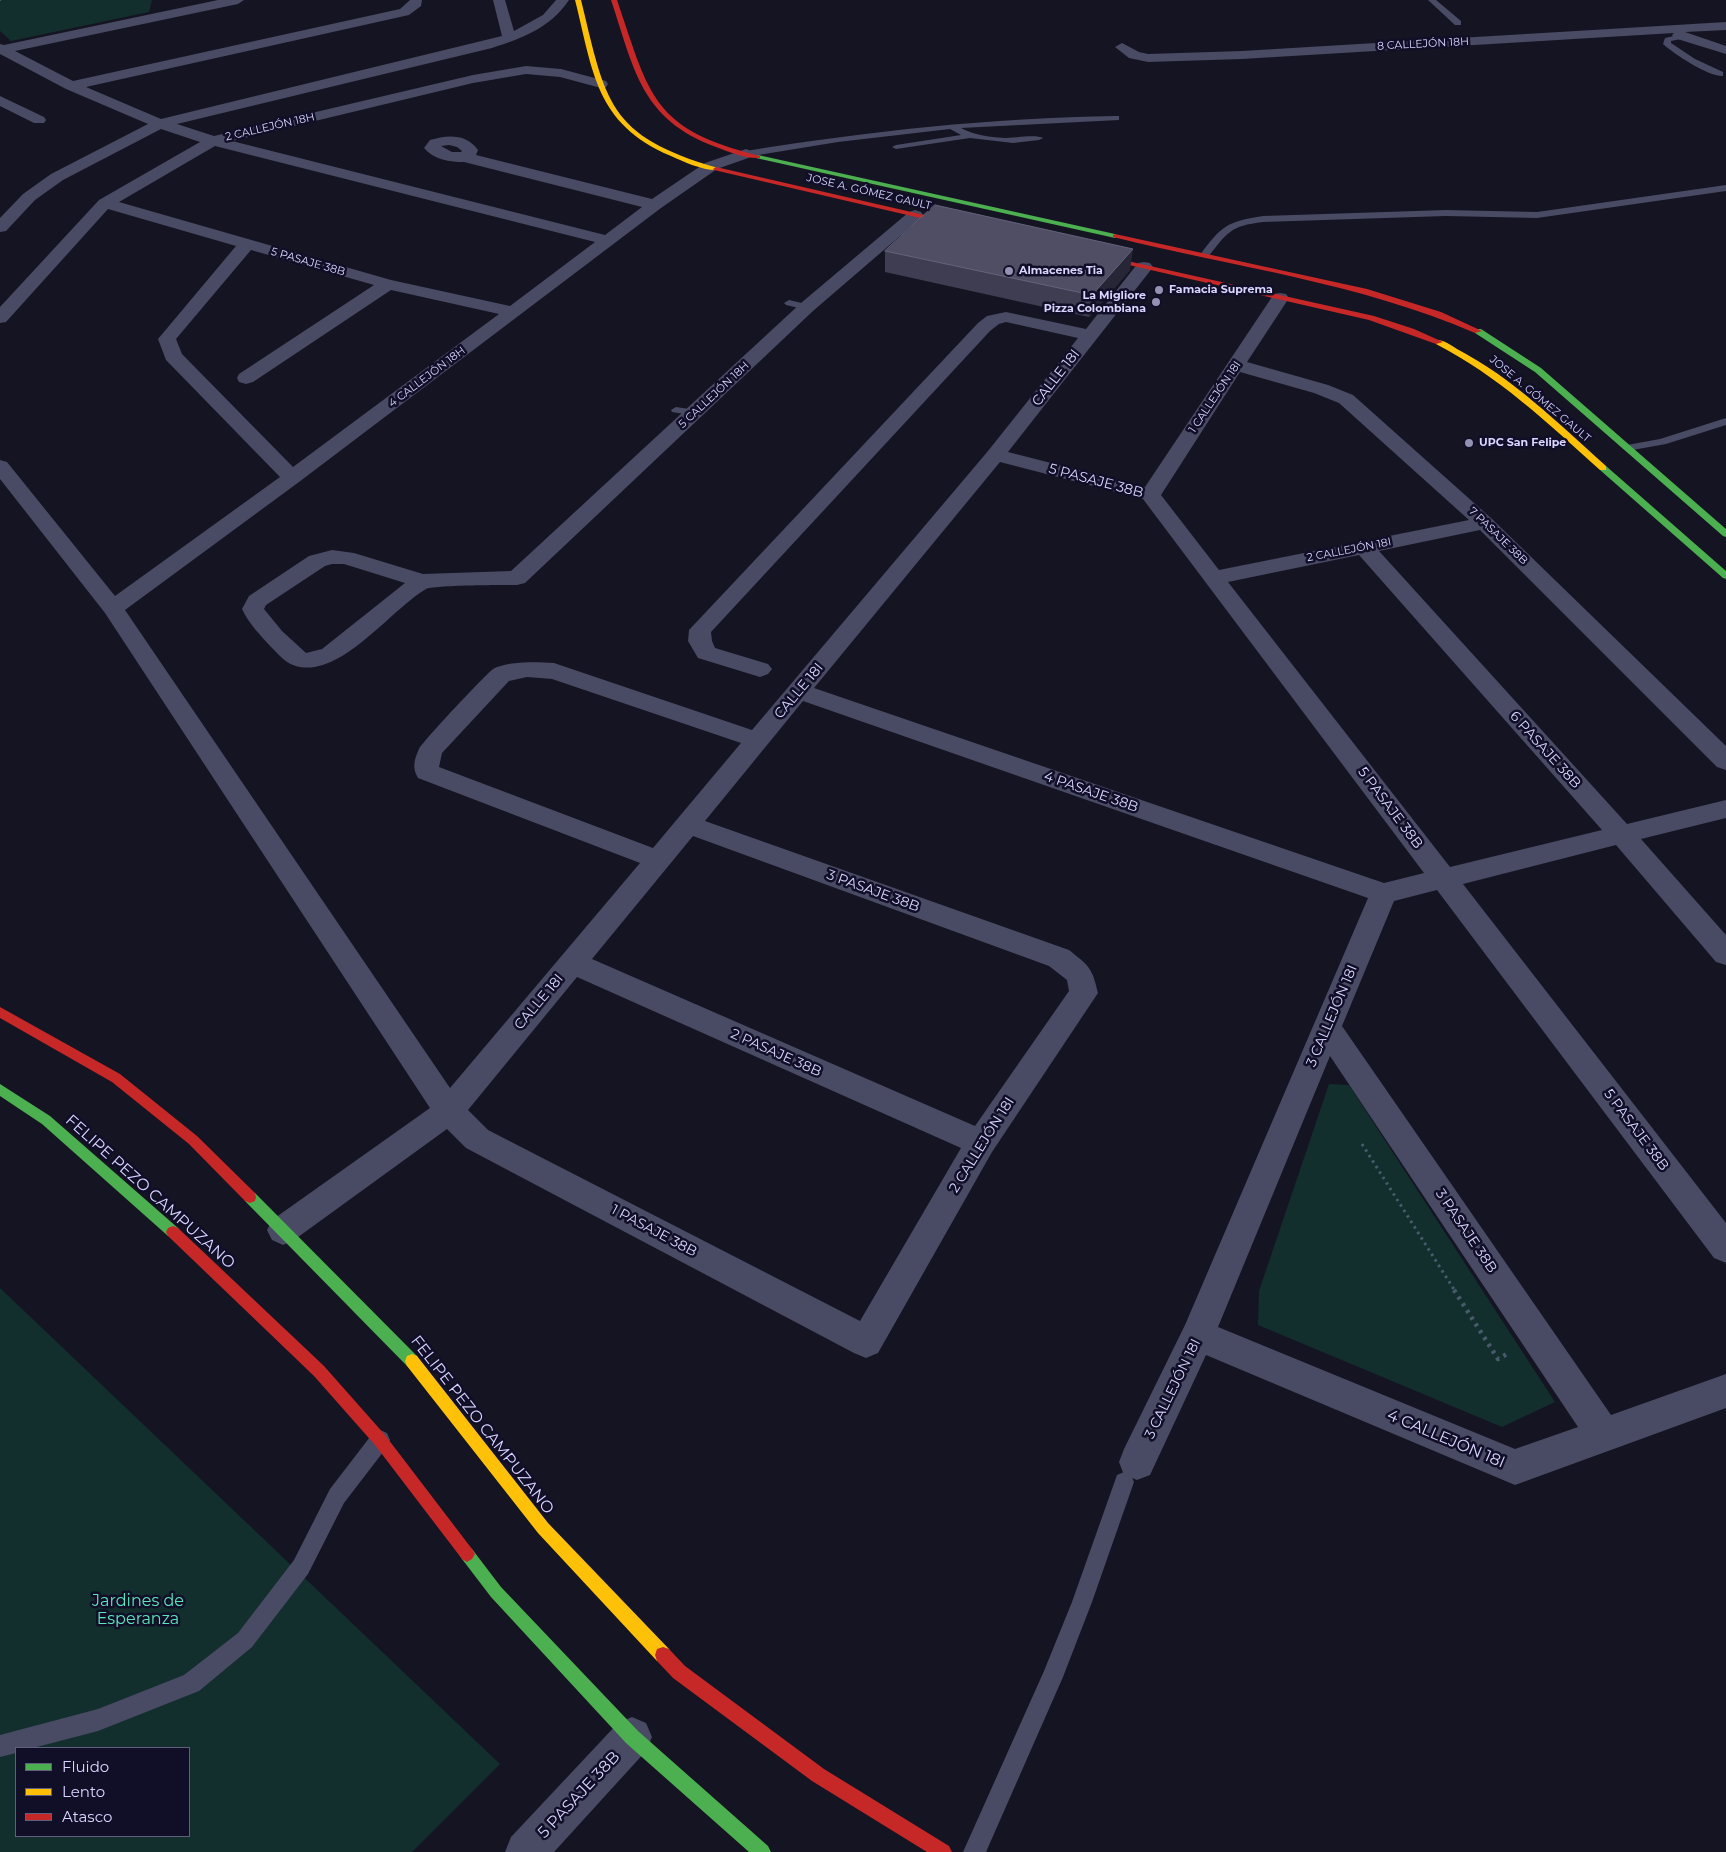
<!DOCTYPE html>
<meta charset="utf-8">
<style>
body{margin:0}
#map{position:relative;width:1726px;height:1852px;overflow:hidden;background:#151422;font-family:Montserrat,sans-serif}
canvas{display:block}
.legend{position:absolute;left:15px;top:1747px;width:175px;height:90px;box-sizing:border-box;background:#110e28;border:1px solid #615e7e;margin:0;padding:6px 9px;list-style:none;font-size:15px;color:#d8d6ff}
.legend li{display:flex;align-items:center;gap:10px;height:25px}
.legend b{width:25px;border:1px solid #615e7e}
</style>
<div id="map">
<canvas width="1726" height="1852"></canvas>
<ul class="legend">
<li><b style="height:6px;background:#4caf50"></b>Fluido</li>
<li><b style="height:6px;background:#ffc107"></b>Lento</li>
<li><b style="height:6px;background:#c62828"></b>Atasco</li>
</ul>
</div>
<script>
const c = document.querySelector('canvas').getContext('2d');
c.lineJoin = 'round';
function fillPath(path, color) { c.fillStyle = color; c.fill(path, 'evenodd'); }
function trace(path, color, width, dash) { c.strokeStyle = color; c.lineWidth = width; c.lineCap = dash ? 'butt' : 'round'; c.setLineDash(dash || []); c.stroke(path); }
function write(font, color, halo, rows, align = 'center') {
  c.font = font + ' Montserrat,sans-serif'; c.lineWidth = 5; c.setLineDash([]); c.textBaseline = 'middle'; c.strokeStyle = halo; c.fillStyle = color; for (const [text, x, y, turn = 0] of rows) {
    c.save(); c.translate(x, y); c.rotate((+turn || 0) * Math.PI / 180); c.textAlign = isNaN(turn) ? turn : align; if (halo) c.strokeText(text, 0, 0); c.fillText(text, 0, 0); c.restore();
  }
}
fillPath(new Path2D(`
 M0 0H152L149 12 11 41 0 31Z
 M1329 1084 1349 1085 1555 1402 1502 1427 1258 1325 1259 1291Z
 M0 1288 500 1764 412 1852H0ZM16 1748H189V1836H16Z`), '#122f2e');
trace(new Path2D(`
 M0 0H2`), '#495b6a', 2, [1, 2]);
trace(new Path2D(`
 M1362 1144 1455 1291`), '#495b6a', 3, [2.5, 4]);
trace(new Path2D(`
 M1454 1290 1498 1359 1507 1354`), '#495b6a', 4.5, [3, 5]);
fillPath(new Path2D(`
 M1428 0H1436L1461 21V25H1455Z
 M1683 34H1686V38L1671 41V43L1695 59 1723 72V76C1709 77 1674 54 1663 44L1665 38Z
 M1116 116H1119V120L961 128C975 135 988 137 1004 138 1013 138 1037 134 1043 138L1039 140 1013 143 970 138 896 149 892 147 896 145 961 135 950 129 838 142 746 157 742 154 746 151C869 131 991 118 1116 116Z
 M1726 185V191L1537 218 1446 216 1263 222C1230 226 1228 232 1208 257H1202L1200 255C1221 226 1228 221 1263 216L1446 210 1537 212Z
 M789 300 810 305 812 307 807 310 786 305 784 303Z
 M676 407 696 410 701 413 696 416 672 412 671 410Z
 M1726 418V425L1666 444 1627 451 1622 448 1627 445 1660 439Z
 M380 1430 387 1433 390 1440 387 1447 344 1503 308 1574 252 1647 199 1691 98 1731 33 1748H16V1753L0 1757V1735L98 1709 184 1675 238 1633 294 1560 330 1489 373 1433Z
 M1124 1472 1131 1475 1134 1482 1092 1602 1063 1677 986 1852H963L1044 1671 1072 1602 1117 1475Z`), '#494a63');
fillPath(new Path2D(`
 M218 0H244L238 4 15 51 73 81 400 9 410 0H422L421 6 409 15 86 87 161 119 502 36 493 0H505L514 31 543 15 556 0H569C550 28 523 38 492 48L177 124 214 136 473 75 526 66 561 69 606 81 608 84 606 87 601 88 560 77 526 74 473 83 232 141 605 235 642 207 464 162C450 162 434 160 424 148L430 140C447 135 466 133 478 150L476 155 652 199 705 163 746 149 751 151 754 154 751 157 717 169 661 208 299 482 125 610 450 1088 640 863 418 778C412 768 414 760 419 749 423 741 486 674 493 669 508 661 537 662 554 663L752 730 988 451 1078 338 1006 322 999 324 990 331 711 632 712 641 715 648 768 664 772 669 768 674 760 677 698 658 688 641 689 630 978 323 987 316 1006 312 1086 329 1138 263 1144 262 1150 263 1153 267 1150 271 1008 452 1145 487 1274 294 1280 293 1286 294 1289 298 1247 362 1328 385 1353 395 1492 519 1726 746V770L1717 767 1480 530 1379 551 1627 824 1726 800V818L1641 839 1726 935V965L1716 962 1616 845 1463 884 1726 1223V1263L1714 1258 1437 890 1394 901 1342 1026 1611 1415 1726 1374V1408L1515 1485 1206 1355 1150 1475 1137 1480 1124 1475 1119 1462 1124 1449 1185 1325 1368 898 803 701 705 821 1069 950C1089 966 1092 967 1098 993L992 1152 878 1353 866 1358 854 1353 466 1148 447 1129 294 1240 283 1245 272 1240 267 1230 272 1220 430 1108 105 613 0 479V460L7 462 115 596 280 477 166 360 158 339 236 246 108 209 6 322 0 323V307L99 200 200 142 161 129 63 180 35 200 6 231 0 232V218L23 194 51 174 148 124 66 89 0 54V44L4 45ZM449 145 457 147 462 151 461 152H452L441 146ZM215 146 595 242 510 306 391 280 119 202ZM251 250 374 285 239 374 237 378 239 382 246 384 253 382 391 290 499 314 293 467 182 354 176 339ZM1240 372 1314 393 1339 403 1469 520 1219 570 1161 495ZM1000 462 1143 499 1424 873 1384 883 814 688ZM1359 555 1602 830 1450 867 1228 582ZM527 677 552 679 741 743 653 848 439 767 442 753 509 681ZM693 836 1049 966 1067 980 1069 991 975 1126 592 959ZM577 977 961 1148 860 1321 488 1130 468 1110ZM1330 1056 1578 1427 1515 1449 1218 1327Z
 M1726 22V30L1685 32 1726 46V54L1674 38 1672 35 1674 33 1242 59 1148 62 1129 58 1115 47 1122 43 1139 52 1148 54 1242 51Z
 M0 96 44 117 46 120 44 123H34L0 106Z
 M915 210 921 212 923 215 921 218 813 311 525 583 517 585C503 585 433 585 426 589 390 610 338 682 293 665 285 662 278 654 272 648 261 636 249 624 242 609L249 596 309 556 332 550 354 553 423 574 511 571 801 303 909 212ZM332 564H344L405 583 322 649 306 653 282 631 264 609 266 605 325 566Z
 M632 1717 646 1723 652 1737 646 1751 554 1852H505L511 1837 618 1723Z`), '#494a63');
fillPath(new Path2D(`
 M758 155 1115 234 1118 236 1115 238 756 158 755 157Z
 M1475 329H1481L1541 368 1726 529V537L1723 536 1535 372 1475 333Z
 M1600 466H1606L1726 571V579L1723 578 1600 470Z
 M0 1084 50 1116 178 1228 180 1232 178 1236 173 1238 168 1236 42 1124 0 1096Z
 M250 1191 255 1193 417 1356 419 1361 417 1366 412 1368 407 1366 245 1201 244 1197 245 1193Z
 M467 1546 472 1549 501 1587 638 1731 768 1846 771 1852H749L626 1743 491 1597 462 1559 459 1554 462 1549Z`), '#4caf50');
fillPath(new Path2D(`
 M575 0H581C606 102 607 136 718 168V170C704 171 684 162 671 156 595 124 593 71 575 0Z
 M1436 340C1444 340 1451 345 1457 349 1513 378 1559 424 1606 466V470H1600C1548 423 1498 376 1436 344Z
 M412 1354 417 1356 548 1523 669 1649 671 1655 669 1661 663 1663 657 1661 538 1533 407 1366 405 1361 407 1356Z`), '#ffc107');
fillPath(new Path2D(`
 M611 0H617C650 97 652 129 760 156V158C746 159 729 152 716 147 640 119 634 68 611 0Z
 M716 167 959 223 962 225 959 227 714 170 713 169Z
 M1115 234 1367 289 1441 312 1482 331 1475 333C1360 283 1234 267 1113 237V235Z
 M1096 254 1374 316 1414 329 1443 342 1436 344 1369 320 1094 257V255Z
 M0 1007 120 1074 197 1136 255 1193 256 1197 255 1201 250 1203 245 1201 189 1144 112 1082 0 1018Z
 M173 1226 178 1228 324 1366 385 1435 472 1549 475 1554 472 1559 467 1562 462 1559 375 1445 314 1376 168 1236 166 1232 168 1228Z
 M663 1647 669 1649 685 1666 824 1769 949 1846 952 1852H927L812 1781 673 1678 657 1661 655 1655 657 1649Z`), '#c62828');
fillPath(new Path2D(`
 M885 251 1130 270 1089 317 885 272Z`), '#3f3d51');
fillPath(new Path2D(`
 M1133 249 1130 270 1089 317 1092 295Z`), '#272636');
const building = new Path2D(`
 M935 205 1133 249 1092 295 885 251Z`);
fillPath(building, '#4f4e64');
trace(building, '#64637c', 1);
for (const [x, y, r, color] of [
 [1009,271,5,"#9492b2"],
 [1159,290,5,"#9492b2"],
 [1156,302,5,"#9492b2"],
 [1469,443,5,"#9492b2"]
]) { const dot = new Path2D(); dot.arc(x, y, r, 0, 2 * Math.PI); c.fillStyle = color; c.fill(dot); trace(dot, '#110e28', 2); }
write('11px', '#d8d6ff', '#110e28', [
 ["8 CALLEJÓN 18H",1423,44,-3],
 ["2 CALLEJÓN 18H",270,127,-13],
 ["JOSE A. GÓMEZ GAULT",869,192,13],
 ["5 PASAJE 38B",308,262,16],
 ["4 CALLEJÓN 18H",427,377,-37],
 ["5 CALLEJÓN 18H",714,395,-43],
 ["1 CALLEJÓN 18I",1215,397,-56],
 ["JOSE A. GÓMEZ GAULT",1540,399,40],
 ["7 PASAJE 38B",1498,536,44],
 ["2 CALLEJÓN 18I",1349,550,-11]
]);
write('bold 11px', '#d8d6ff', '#110e28', [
 ["Almacenes Tia",1019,271],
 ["Famacia Suprema",1169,290],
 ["La Migliore",1146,296,"right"],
 ["Pizza Colombiana",1146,309,"right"],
 ["UPC San Felipe",1479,443]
], 'left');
write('14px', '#d8d6ff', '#110e28', [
 ["CALLE 18I",1056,378,-52],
 ["5 PASAJE 38B",1096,481,15],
 ["CALLE 18I",799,691,-50],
 ["6 PASAJE 38B",1545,750,48],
 ["4 PASAJE 38B",1091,792,19],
 ["5 PASAJE 38B",1390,808,53],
 ["3 PASAJE 38B",873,891,20],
 ["CALLE 18I",539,1002,-50],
 ["3 CALLEJÓN 18I",1332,1016,-67],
 ["2 PASAJE 38B",776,1053,24],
 ["5 PASAJE 38B",1636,1130,53],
 ["2 CALLEJÓN 18I",982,1145,-58],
 ["1 PASAJE 38B",654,1231,28],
 ["3 PASAJE 38B",1466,1231,56],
 ["3 CALLEJÓN 18I",1173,1389,-64]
]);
write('16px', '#d8d6ff', '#110e28', [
 ["FELIPE PEZO CAMPUZANO",150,1192,42],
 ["FELIPE PEZO CAMPUZANO",482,1425,52],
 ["4 CALLEJÓN 18I",1446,1439,23],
 ["5 PASAJE 38B",579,1795,-47]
]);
write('16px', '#5ae6bb', '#110e28', [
 ["Jardines de",138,1601],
 ["Esperanza",138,1619]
]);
</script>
